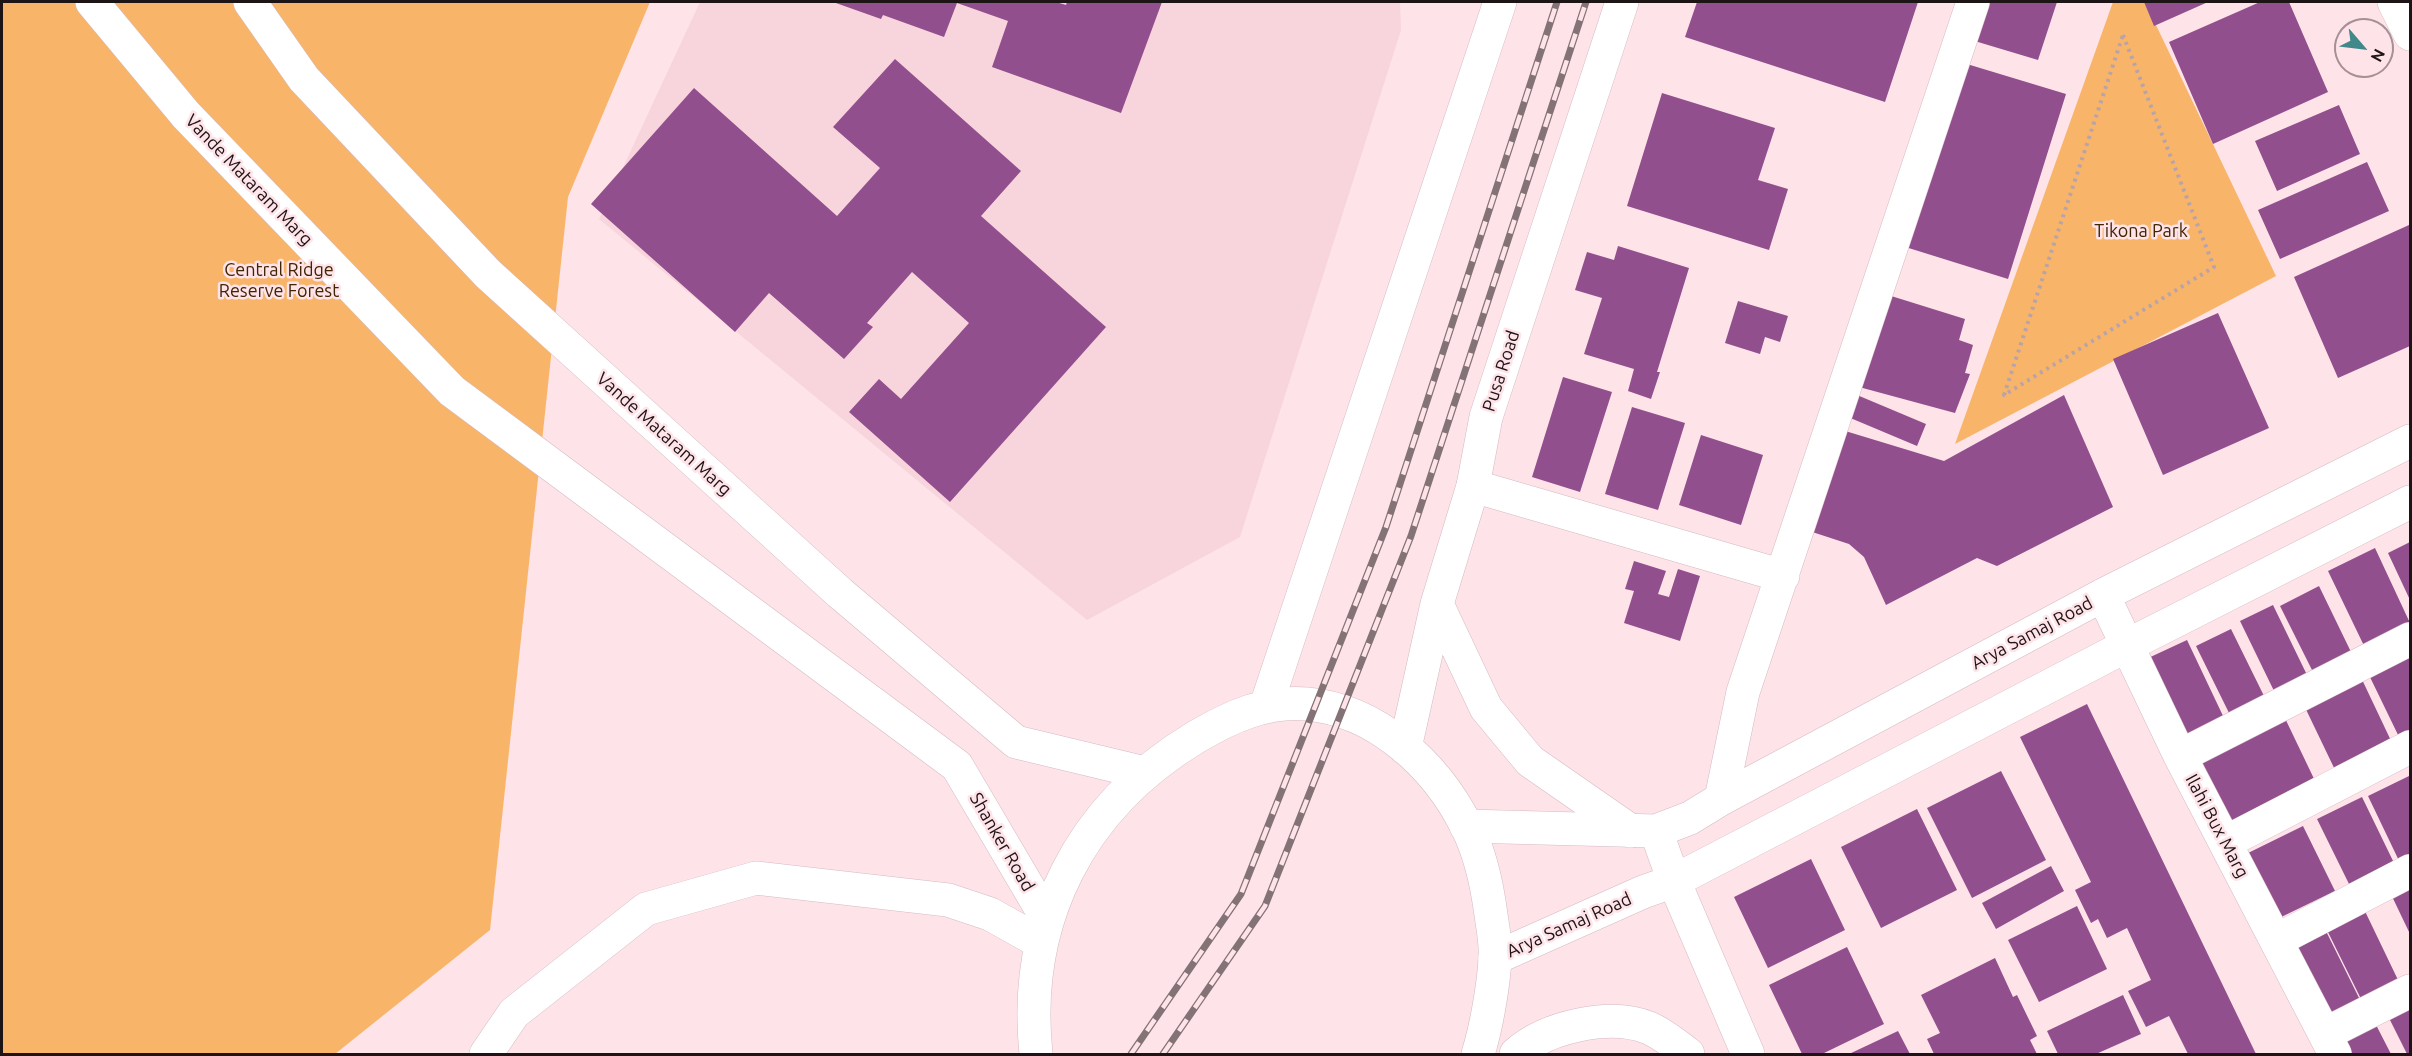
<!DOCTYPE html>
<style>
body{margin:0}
#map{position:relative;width:2412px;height:1056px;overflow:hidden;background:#fee3e9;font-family:Ubuntu,sans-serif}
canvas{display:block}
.frame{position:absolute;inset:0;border:3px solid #1d1416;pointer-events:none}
.north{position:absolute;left:2334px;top:18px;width:60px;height:60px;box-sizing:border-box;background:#fee3e9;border:2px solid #a49095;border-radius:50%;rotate:118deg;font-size:16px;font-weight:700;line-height:24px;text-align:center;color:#1d1416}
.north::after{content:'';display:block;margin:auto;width:21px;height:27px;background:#40888a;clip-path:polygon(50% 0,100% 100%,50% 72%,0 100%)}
</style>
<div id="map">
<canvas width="2412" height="1056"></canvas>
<div class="frame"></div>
<div class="north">N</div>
</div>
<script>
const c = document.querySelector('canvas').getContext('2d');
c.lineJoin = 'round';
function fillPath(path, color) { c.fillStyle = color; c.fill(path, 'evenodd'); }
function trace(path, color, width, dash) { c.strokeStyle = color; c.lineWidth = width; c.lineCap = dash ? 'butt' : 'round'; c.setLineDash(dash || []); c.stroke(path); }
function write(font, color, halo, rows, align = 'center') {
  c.font = font + ' Ubuntu,sans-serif'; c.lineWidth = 5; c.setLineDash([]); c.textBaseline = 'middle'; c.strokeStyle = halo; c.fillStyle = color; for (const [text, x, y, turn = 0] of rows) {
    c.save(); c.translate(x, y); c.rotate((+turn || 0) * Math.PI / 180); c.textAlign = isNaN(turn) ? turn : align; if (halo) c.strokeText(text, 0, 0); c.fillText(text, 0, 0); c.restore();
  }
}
fillPath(new Path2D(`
 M700 2H1400L1401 30 1240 537 1087 620 599 219Z`), '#f8d5dd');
fillPath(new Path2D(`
 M2 2H650L568 197 490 930 335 1054H2Z
 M2113 2H2145L2276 276 1955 444Z`), '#f8b569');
fillPath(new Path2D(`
 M833 2H1056L1066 5 1067 2H1162L1121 113 992 67 1008 21 957 3 944 37 883 15 881 19Z
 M1697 2H1918L1885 102 1685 37Z
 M1980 2H2057L2038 60 1968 39Z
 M2144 2H2208L2154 26Z
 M2260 2H2289L2328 92 2213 144 2169 42Z
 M895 59 1021 171 981 216 1106 327 950 502 849 412 879 379 901 399 969 323 912 272 867 323 873 327 844 359 769 293 735 332 591 204 694 88 837 216 880 168 833 127Z
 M1957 61 2066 94 2008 279 1899 245Z
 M1662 93 1775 128 1758 180 1788 189 1769 250 1627 206Z
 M2339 105 2360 154 2277 191 2255 141Z
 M2367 162 2389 211 2280 259 2258 210Z
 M2409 225 2410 346 2338 378 2294 277Z
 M1618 246 1689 268 1657 372H1660L1651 399 1628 391 1634 369 1584 354 1602 298 1575 290 1587 252 1614 260Z
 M1888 295 1965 319 1959 340 1973 345 1965 373 1970 374 1955 413 1859 387Z
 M1738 301 1788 316 1780 342 1765 337 1760 354 1725 343Z
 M2218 313 2269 428 2163 475 2113 359Z
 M1563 377 1612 392 1580 492 1532 477Z
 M1857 395 1926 424 1917 446 1848 417Z
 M2064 395 2113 507 1997 566 1977 558 1886 605 1864 557 1849 544 1800 528 1842 430 1944 461Z
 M1632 407 1685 423 1658 510 1605 494Z
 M1701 435 1763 455 1741 525 1679 505Z
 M2410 542V600L2388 553Z
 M2375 548 2410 623 2367 652 2328 571Z
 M1634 561 1666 571 1658 594 1669 597 1678 569 1700 576 1680 641 1624 623 1634 591 1625 589Z
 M2319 586 2352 654 2313 672 2280 606Z
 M2273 605 2308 677 2275 693 2240 621Z
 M2231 629 2266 700 2231 717 2196 646Z
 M2187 640 2224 718 2182 739 2144 660Z
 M2410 652V736L2401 741 2368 673Z
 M2357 669 2394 747 2337 774 2300 697Z
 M2087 704 2256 1054H2188L2169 1016 2146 1027 2128 991 2151 980 2127 928 2107 938 2098 919 2091 923 2075 890 2091 882 2020 737Z
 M2282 712 2317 785 2225 830 2189 757Z
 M2001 771 2046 860 1972 898 1927 808Z
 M2409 776 2410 863 2402 867 2368 796Z
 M2362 797 2395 865 2350 886 2317 819Z
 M1917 809 1957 890 1881 928 1841 847Z
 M2303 826 2335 891 2275 920 2244 855Z
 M1811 859 1845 930 1768 968 1734 897Z
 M2051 866 2064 891 1996 929 1982 903Z
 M2410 877V934L2388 888Z
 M2362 905 2399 982 2362 1001 2324 924Z
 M2077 906 2107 969 2039 1002 2008 940Z
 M2322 923 2363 1006 2322 1026 2283 943Z
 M1847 947 1884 1024 1822 1054H1802L1769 985Z
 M1995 958 2013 997 2017 995 2037 1036 2030 1040 2037 1054H1934L1927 1039 1940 1033 1921 995Z
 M2123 995 2141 1034 2096 1054H2058L2047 1031Z
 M2410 1007V1054H2407L2389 1018Z
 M2374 1021 2391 1054H2348L2339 1039Z
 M1898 1031 1910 1054H1849Z`), '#924f8e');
const minor = new Path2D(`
 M2394 2 2410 34
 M1473 486 1783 576
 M2103 595 2180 756 2335 1054
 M2180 756 2410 639
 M1721 799 1743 692 1973 2
 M1466 826 1656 831 1690 818 1721 799 2103 595 2410 441
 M1656 831 1674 881 1748 1054
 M2226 842 2410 747
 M2277 940 2410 871
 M1495 958 1643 892 1674 881 2128 645 2410 502
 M2325 1034 2410 991
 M486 1054 514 1013 646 909 756 878 948 900 990 914 1040 942
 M1516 1054C1546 1027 1610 1012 1649 1028 1663 1034 1676 1045 1688 1054`);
const major = new Path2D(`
 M92 2 186 115 452 391 957 766 1047 919
 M250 2 304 79 488 274 840 593 1016 742 1145 773
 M1437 604 1486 708 1530 761 1631 831
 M1266 706 1500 2
 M1405 748 1437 604 1473 486 1486 417 1622 2
 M1036 1054C1022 920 1080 807 1196 737 1230 717 1267 700 1307 704 1376 710 1435 764 1466 825 1480 852 1487 884 1491 915 1493 929 1496 943 1495 957 1494 984 1486 1029 1478 1054`);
trace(minor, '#d4bbc1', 34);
trace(major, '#d4bbc1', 34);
trace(new Path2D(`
 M2123 35 2214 267 2004 395Z`), '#b9a3a8', 4, [3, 4.5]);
trace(minor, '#fff', 33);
trace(major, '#fff', 33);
const rail = new Path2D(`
 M1131 1054 1241 894 1386 527 1557 2
 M1163 1054 1265 906 1411 536 1586 2`);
trace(rail, '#847376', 7);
trace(rail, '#fee3e9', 4.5, [14]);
write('18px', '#1d1416', '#fee3e9', [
 ["Vande Mataram Marg",249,180,46],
 ["Pusa Road",1501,371,-72],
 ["Vande Mataram Marg",664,434,42],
 ["Arya Samaj Road",2032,633,-28],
 ["Ilahi Bux Marg",2217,826,62],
 ["Shanker Road",1002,842,60],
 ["Arya Samaj Road",1569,925,-24]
]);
write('18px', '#402503', '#fee3e9', [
 ["Tikona Park",2141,231],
 ["Central Ridge",279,270],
 ["Reserve Forest",279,291]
]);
</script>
